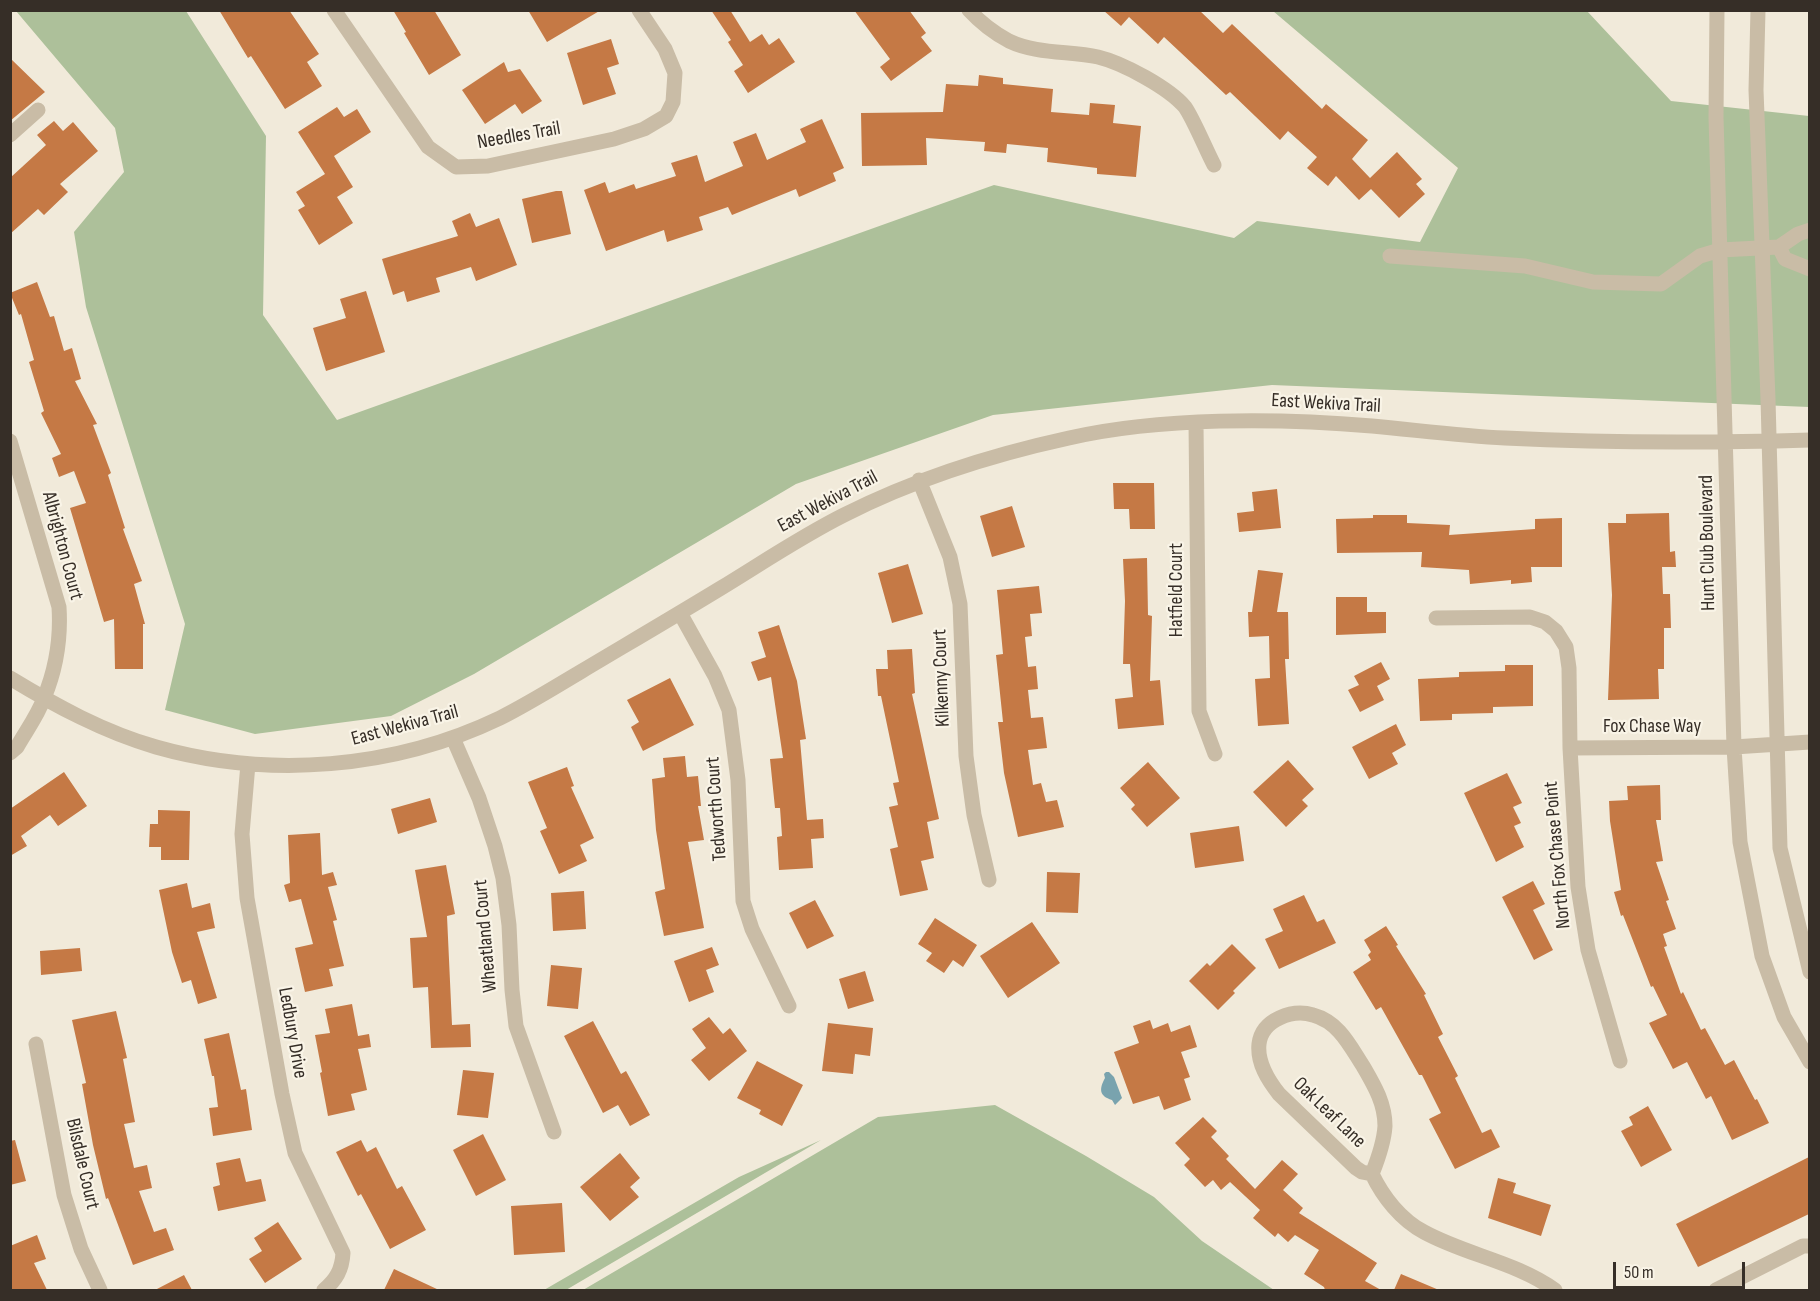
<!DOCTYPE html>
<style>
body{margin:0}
#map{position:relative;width:1820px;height:1301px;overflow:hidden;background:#f1eada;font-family:"Sofia Sans Condensed",sans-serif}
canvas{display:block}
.frame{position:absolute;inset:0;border:12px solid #362e27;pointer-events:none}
.scale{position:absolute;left:1613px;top:1262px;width:132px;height:27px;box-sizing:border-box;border:3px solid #362e27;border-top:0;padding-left:8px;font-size:18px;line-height:21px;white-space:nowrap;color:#362e27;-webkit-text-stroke:4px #f9f4e7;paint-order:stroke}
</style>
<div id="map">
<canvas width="1820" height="1301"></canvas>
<div class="frame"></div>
<div class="scale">50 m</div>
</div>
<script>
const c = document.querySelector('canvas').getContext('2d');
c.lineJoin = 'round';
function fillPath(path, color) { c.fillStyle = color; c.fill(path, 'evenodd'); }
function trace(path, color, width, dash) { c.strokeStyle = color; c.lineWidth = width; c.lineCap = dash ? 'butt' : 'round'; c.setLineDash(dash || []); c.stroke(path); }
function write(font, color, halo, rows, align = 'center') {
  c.font = font + ' "Sofia Sans Condensed",sans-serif'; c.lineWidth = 4.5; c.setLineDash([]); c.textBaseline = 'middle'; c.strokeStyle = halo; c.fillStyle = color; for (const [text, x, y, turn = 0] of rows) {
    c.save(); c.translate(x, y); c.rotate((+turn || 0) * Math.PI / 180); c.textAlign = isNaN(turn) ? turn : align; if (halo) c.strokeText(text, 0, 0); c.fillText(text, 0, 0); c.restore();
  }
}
fillPath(new Path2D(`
 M16 11H186L266 136 263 315 337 420 994 185 1234 238 1257 221 1420 242 1458 168 1273 11H1587L1671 101 1809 116V407L1272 385 993 415 796 484 474 674 391 716 255 734 165 710 185 624 86 307 74 232 124 172 115 128Z
 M995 1105 1086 1156 1154 1197 1202 1241 1274 1290H583L878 1117Z
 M821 1140 566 1290H544L739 1177Z`), '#adc09a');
fillPath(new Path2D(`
 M1106 1072H1109L1114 1077 1122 1098 1115 1105 1112 1100C1099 1096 1099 1089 1105 1078L1104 1074Z`), '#79a3ae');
fillPath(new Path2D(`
 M219 10H289L319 54 307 62 322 86 285 109 251 56 248 58Z
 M393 10H434L461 55 429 75 404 33 406 32Z
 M528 10H601L547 42Z
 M711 10H730L750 42 762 34 769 45 779 38 795 62 748 93 734 71 743 65 728 42 731 40Z
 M854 10H909L926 33 921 37 932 51 891 81 880 67 890 59Z
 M1103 10H1199L1223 33 1232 24 1322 109 1326 104 1368 140 1352 159 1370 178 1397 152 1422 179 1416 184 1425 194 1399 218 1371 189 1359 200 1336 176 1328 186 1307 168 1317 157 1288 131 1280 140 1230 92 1226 95 1164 37 1158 44 1129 17 1121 26Z
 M611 39 619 64 607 68 616 94 583 105 567 53Z
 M10 58 45 92 10 121Z
 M504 62 508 72 520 69 542 101 522 114 515 104 485 124 462 90Z
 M979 75 1003 78V84L1053 89 1051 112 1089 115 1090 103 1115 105 1113 123 1141 126 1136 177 1097 174V168L1047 162 1048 148 1007 144 1006 153 984 151 985 142 926 138 927 165 862 166 861 113 943 112 946 84 978 86Z
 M337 107 344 117 357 109 371 132 334 156 353 187 337 197 353 223 319 245 298 210 305 206 296 192 325 174 298 132Z
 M822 119 844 168 833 173 836 181 799 197 796 189 732 215 728 207 699 217 703 230 667 242 664 230 606 251 584 190 605 182 609 193 634 184 636 189 676 176 671 163 697 155 705 182 743 166 733 142 756 133 767 160 806 142 800 129Z
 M54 121 63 131 73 122 98 151 60 184 68 192 44 215 38 209 10 234V178L46 145 37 135Z
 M556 191H562L571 234 532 243 522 199Z
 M470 213 476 227 499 218 517 265 476 281 471 267 436 278 440 292 407 302 404 291 393 295 382 259 458 236 452 221Z
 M37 282 50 317 54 316 64 351 72 348 81 379 75 381 97 424 93 425 111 473 108 475 125 528 123 529 142 581 134 584 145 624H143V669H115L114 619 104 622 70 508 86 503 74 471 59 477 52 458 61 454 41 413 44 411 29 362 34 360 21 314 19 315 10 293Z
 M366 291 385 352 326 371 313 328 346 318 340 299Z
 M1113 483H1154L1155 529H1130L1129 509H1114Z
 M1277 489 1281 528 1239 532 1237 513 1254 511 1252 492Z
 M1012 506 1025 547 992 557 980 516Z
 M1669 513 1670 552 1675 551 1676 567H1662L1663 594H1670L1671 628H1664V669H1658L1659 699 1608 700 1612 595 1608 523H1626V514Z
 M1373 515H1407V523L1450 525 1449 535 1535 529V519L1562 518V567H1531L1532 582 1511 584V580L1470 584 1469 570 1421 567 1422 552 1337 553 1336 519 1373 518Z
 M1147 558 1148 615 1152 616 1150 681 1160 680 1164 725 1118 729 1115 699 1133 697 1130 664H1123L1125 601 1123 559Z
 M908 564 923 614 892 623 878 573Z
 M1258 570 1283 573 1277 612H1288L1289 659H1285L1289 724 1258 726 1255 679 1270 678 1269 636 1249 637 1248 612H1252Z
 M1039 586 1042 613 1030 614 1032 636 1025 637 1028 667 1036 666 1038 689 1028 690 1031 718 1043 717 1047 748 1028 750 1033 785 1041 783 1046 802 1057 800 1064 827 1018 837 1004 773 998 722H1003L996 655 1003 654 997 590Z
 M1336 597H1367V612H1386V633L1336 635Z
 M779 625 797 681 806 739 800 740 807 820 823 819 824 838 811 839 813 868 779 870 777 837 782 836 780 808H775L770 759 783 758 771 677 758 681 751 662 766 657 758 632Z
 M912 649 915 693 912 694 939 819 927 822 934 858 921 861 928 890 900 896 890 849 898 847 889 807 898 805 893 783 899 782 881 696H878L876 669H888L887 650Z
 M1381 662 1390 679 1377 686 1384 700 1360 712 1348 690 1359 685 1354 676Z
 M1505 665H1533V706L1493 707V713L1452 714V720L1420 721 1418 679 1459 677V672L1505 671Z
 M670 678 694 725 643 751 631 727 639 722 627 700Z
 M1396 724 1406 745 1392 753 1398 764 1369 779 1352 747Z
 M685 756 687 777 698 776 701 806H698L704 840 688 842 704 928 664 936 655 892 665 889 656 830 652 779 665 777 663 758Z
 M1288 760 1314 789 1302 800 1308 806 1286 827 1253 792Z
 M1148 762 1180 798 1147 827 1131 809 1135 805 1120 788Z
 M567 767 574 786 571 787 594 838 580 845 587 861 559 874 540 831 547 828 528 782Z
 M64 772 87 806 58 826 50 815 21 836 27 846 10 856V809Z
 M1507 773 1522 803 1513 807 1521 823 1514 826 1524 847 1496 862 1464 793Z
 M1660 785 1661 820H1656L1663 861 1656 862 1669 900 1666 901 1676 929 1663 934 1667 946 1664 947 1681 994 1683 992 1701 1030 1705 1028 1725 1065 1734 1060 1755 1100 1757 1099 1769 1123 1732 1140 1711 1096 1706 1099 1687 1062 1673 1069 1649 1023 1667 1015 1653 986 1651 987 1623 915 1621 916 1614 892 1621 890 1610 821 1609 801 1628 800 1627 786Z
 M430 798 437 822 398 834 391 809Z
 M158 810 190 811 189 860H161V847H149L150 824H158Z
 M1239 826 1244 861 1195 868 1190 833Z
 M320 833 322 875 333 872 337 885 328 887 337 920 333 921 344 966 329 969 333 986 305 992 295 948 313 944 301 899 289 902 284 885 290 883 288 835Z
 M446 865 455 914 447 916 452 1025 470 1024 471 1047 431 1048 428 987 413 988 410 938 427 937 415 870Z
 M1047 872 1080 873 1078 913 1046 912Z
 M1533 881 1545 904 1533 910 1553 950 1534 960 1502 897Z
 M187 883 192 908 210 903 215 928 197 932 217 998 198 1004 191 980 182 983 172 952 159 890Z
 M584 891 586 929 553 931 551 893Z
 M1304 895 1317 922 1324 919 1336 943 1279 969 1265 939 1283 931 1273 909Z
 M815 900 834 936 807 949 789 913Z
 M935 918 977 945 963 967 953 960 944 973 926 961 932 953 918 944Z
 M1032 922 1060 963 1008 998 980 956Z
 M1386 926 1398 945 1396 946 1426 994 1424 995 1443 1034 1438 1037 1458 1076 1455 1078 1482 1133 1491 1129 1500 1147 1455 1169 1429 1119 1441 1113 1422 1075H1419L1381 1007 1376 1010 1353 972 1371 960 1368 955 1371 952 1364 940Z
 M1232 944 1256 968 1233 991 1235 993 1218 1010 1189 981 1207 963 1210 966Z
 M712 947 719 965 706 970 714 992 689 1002 674 961Z
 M80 948 82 971 41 975 40 951Z
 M551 965 582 968 578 1009 547 1006Z
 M865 971 874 1001 848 1009 839 979Z
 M352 1004 358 1036 369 1034 371 1047 358 1049 367 1090 351 1094 355 1110 328 1116 320 1073 322 1072 315 1035 330 1033 325 1009Z
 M116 1011 127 1058 123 1059 135 1122 124 1124 134 1168 147 1165 152 1188 139 1191 154 1232 166 1228 174 1250 133 1265 108 1198 106 1199 93 1145 82 1084 86 1083 72 1020Z
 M709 1017 723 1034 730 1028 747 1051 709 1081 691 1060 706 1048 692 1029Z
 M1150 1020 1153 1029 1168 1023 1171 1032 1190 1025 1197 1047 1181 1052 1190 1077 1184 1079 1191 1100 1164 1110 1159 1096 1133 1104 1114 1052 1139 1043 1133 1026Z
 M593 1021 621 1074 626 1071 650 1115 630 1126 618 1105 603 1113 564 1036Z
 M828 1023 873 1028 870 1056 855 1054 853 1074 822 1071Z
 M229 1033 241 1090 246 1089 252 1130 213 1136 209 1108 218 1107 214 1076H212L204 1039Z
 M757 1061 803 1085 782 1126 759 1114 761 1110 737 1098Z
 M463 1070 494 1073 488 1118 457 1115Z
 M1648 1106 1672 1150 1641 1167 1621 1131 1633 1125 1629 1117Z
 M1203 1117 1217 1131 1211 1137 1229 1156 1226 1159 1255 1189 1282 1160 1298 1174 1283 1190 1303 1208 1299 1213 1377 1263 1365 1281 1381 1290H1325L1324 1287 1304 1274 1319 1250 1295 1235 1288 1242 1278 1233 1275 1237 1253 1218 1260 1210 1230 1182 1221 1190 1213 1180 1205 1187 1184 1165 1190 1159 1175 1143Z
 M483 1134 506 1180 476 1196 453 1150Z
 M15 1140 26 1181 10 1185V1141Z
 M361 1140 367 1152 376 1147 397 1189 402 1186 426 1230 390 1249 361 1194 358 1196 336 1152Z
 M620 1153 640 1178 630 1187 639 1197 610 1221 580 1187Z
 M1809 1157V1214L1698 1267 1676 1224Z
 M240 1158 246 1182 261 1179 266 1201 218 1211 213 1187 220 1185 216 1163Z
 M1498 1178 1516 1183 1513 1193 1551 1205 1541 1236 1488 1218Z
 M562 1203 565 1252 514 1255 511 1206Z
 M278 1222 302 1259 265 1283 249 1259 262 1251 254 1238Z
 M37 1235 46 1259 34 1263 47 1290H10V1246Z
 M394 1269 439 1290H384Z
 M1401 1274 1439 1290H1394Z
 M184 1275 192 1290H155Z`), '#c57945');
trace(new Path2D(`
 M334 10 428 147 456 167 488 166 614 139 644 129 666 116 673 102 675 73 665 49 639 10
 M969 10C980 22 994 33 1009 41 1036 54 1069 51 1098 57 1123 63 1169 88 1185 107 1194 120 1206 150 1214 165
 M1717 10 1716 117 1734 747 1740 842 1762 956 1784 1017 1810 1062
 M1758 10 1756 90 1768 399 1780 848 1810 972
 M10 135 38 110
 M1810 230 1798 234 1779 247 1785 259 1810 269
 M1390 256 1525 266 1593 282 1661 284 1700 256 1720 250 1779 247
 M1196 423 1199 711 1215 754
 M10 441 59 607C61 638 56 669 44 698 38 715 26 731 17 747L10 753
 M919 480 950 557 960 604 966 756 974 815 989 880
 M680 613 715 676 729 710 738 780 743 901 752 929 789 1006
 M1436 618 1530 617 1545 622 1556 631 1566 647 1569 668 1570 748 1578 887 1588 950 1620 1061
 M10 678C56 706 104 732 156 747 269 779 394 769 500 718 528 704 555 687 582 671 629 643 675 616 721 588 762 563 802 536 844 515 915 479 991 455 1069 438 1161 417 1278 418 1372 426 1416 430 1461 436 1505 438 1606 443 1708 443 1810 440
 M453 738 479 798 495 846 503 878 509 925 512 990 516 1026 554 1132
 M1570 748 1734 747 1810 742
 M248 764 242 834 247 898 282 1094 295 1153 343 1253C342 1270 336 1280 324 1290
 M36 1044 64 1195 81 1249 100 1290
 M1372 1174C1378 1159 1384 1142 1385 1126 1385 1103 1374 1085 1363 1066 1350 1046 1339 1022 1313 1015 1293 1009 1262 1019 1259 1044 1257 1063 1268 1080 1279 1094L1356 1168 1362 1172 1372 1174C1383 1197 1401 1220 1424 1232 1466 1255 1516 1262 1555 1290
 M1716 1290 1803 1246H1810`), '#c9bca6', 15);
write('20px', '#362e27', '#f9f4e7', [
 ["Needles Trail",519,136,-10],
 ["East Wekiva Trail",1326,404,3],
 ["East Wekiva Trail",828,502,-28],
 ["Hunt Club Boulevard",1708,543,-91],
 ["Albrighton Court",62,546,75],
 ["Hatfield Court",1177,590,-90],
 ["Kilkenny Court",942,678,-92],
 ["East Wekiva Trail",405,726,-15],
 ["Fox Chase Way",1652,727],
 ["Tedworth Court",717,809,-94],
 ["North Fox Chase Point",1558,855,-95],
 ["Wheatland Court",486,936,-95],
 ["Ledbury Drive",292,1033,80],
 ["Oak Leaf Lane",1329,1113,44],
 ["Bilsdale Court",82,1164,77]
]);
</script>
